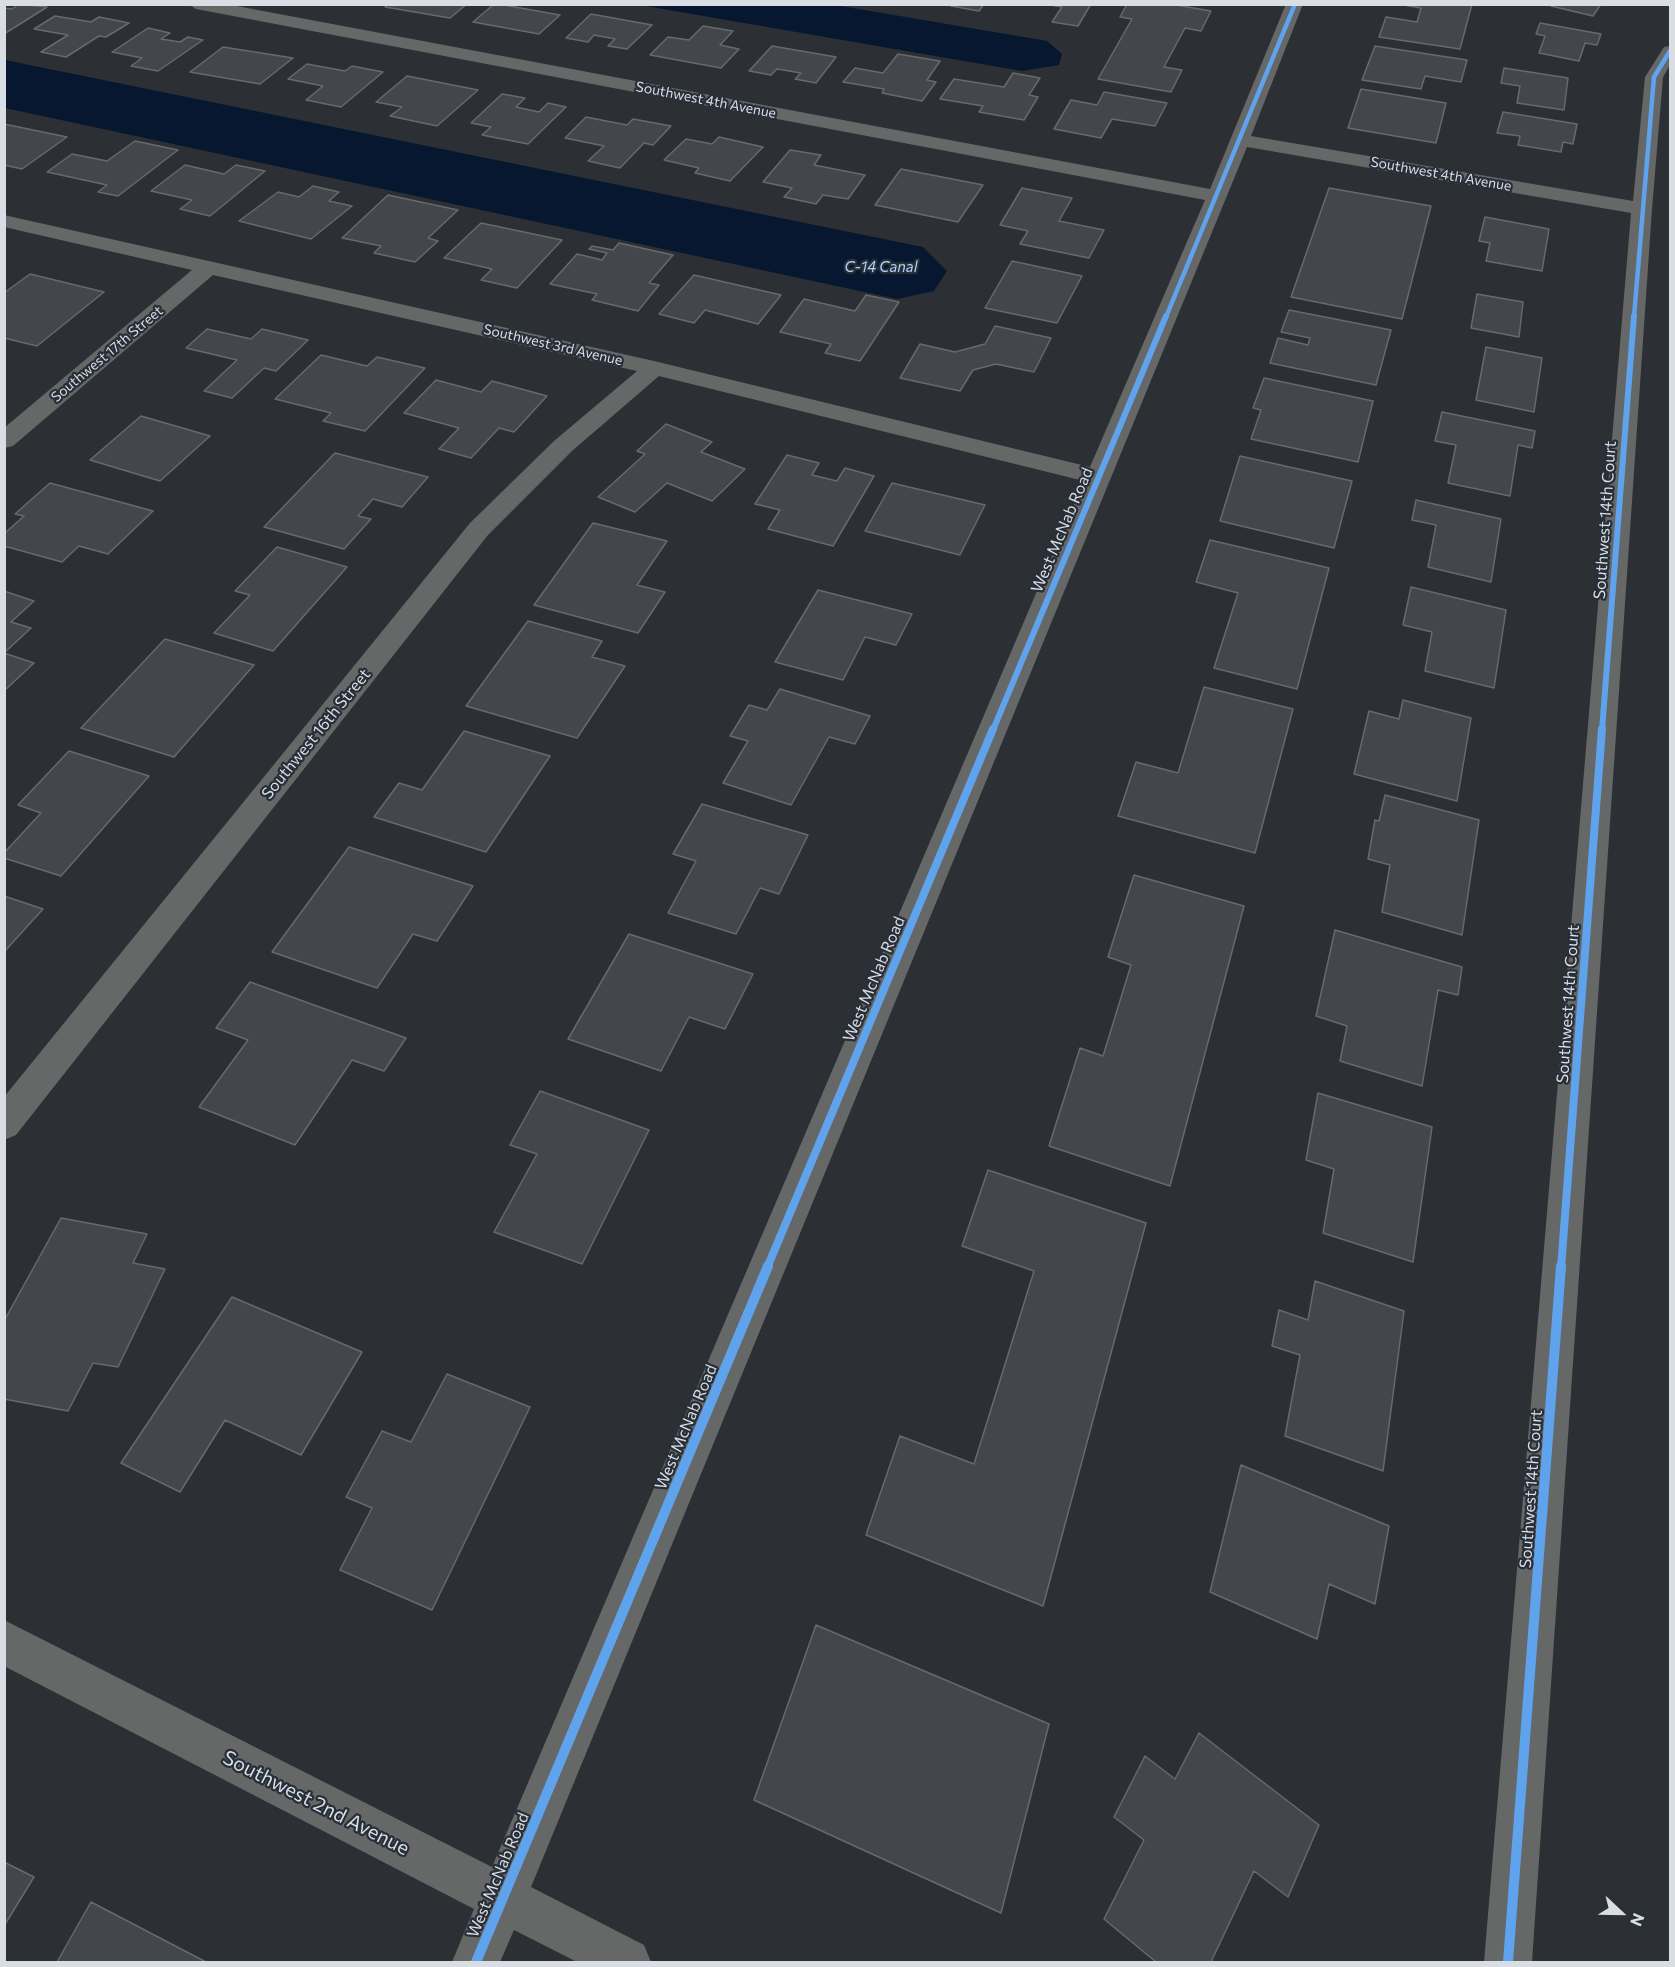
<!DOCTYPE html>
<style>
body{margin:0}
#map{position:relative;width:1675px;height:1967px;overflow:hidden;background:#2c3034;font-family:Commissioner,sans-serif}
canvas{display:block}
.frame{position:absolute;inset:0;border:6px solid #d9dee4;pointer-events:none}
.north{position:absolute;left:1591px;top:1883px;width:60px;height:60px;-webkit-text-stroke:4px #282f38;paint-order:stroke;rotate:112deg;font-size:16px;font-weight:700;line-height:24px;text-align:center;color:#d9dee4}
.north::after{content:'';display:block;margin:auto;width:21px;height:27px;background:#d9dee4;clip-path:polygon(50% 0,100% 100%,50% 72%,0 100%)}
</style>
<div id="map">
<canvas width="1675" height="1967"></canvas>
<div class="frame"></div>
<div class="north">N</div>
</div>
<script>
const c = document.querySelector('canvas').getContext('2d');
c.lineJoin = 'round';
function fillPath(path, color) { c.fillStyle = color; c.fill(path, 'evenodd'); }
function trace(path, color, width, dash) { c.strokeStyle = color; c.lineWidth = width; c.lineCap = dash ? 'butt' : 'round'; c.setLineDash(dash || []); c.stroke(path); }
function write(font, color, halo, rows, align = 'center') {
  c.font = font + ' Commissioner,sans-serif'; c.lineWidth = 4.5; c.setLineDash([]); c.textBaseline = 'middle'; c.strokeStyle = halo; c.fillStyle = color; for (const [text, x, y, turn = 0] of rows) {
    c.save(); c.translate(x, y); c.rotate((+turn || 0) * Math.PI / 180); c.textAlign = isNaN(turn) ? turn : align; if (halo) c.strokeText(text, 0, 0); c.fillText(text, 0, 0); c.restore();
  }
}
fillPath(new Path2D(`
 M640 5H835L1047 41 1062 54 1059 65 1022 71Z
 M5 60 923 247 947 271 934 291 897 299 5 108Z`), '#06172f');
const building = new Path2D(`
 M19 4 47 7 4 34V8L12 9Z
 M389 4H467L450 18 385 7Z
 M494 4H498L560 15 539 34 473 22Z
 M952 4H984L979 11 951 6Z
 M1045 4H1091L1078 26 1052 22 1062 7Z
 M1127 4H1170L1211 11 1201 31 1185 28 1164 67 1182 70 1171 92 1098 79 1132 19 1120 17Z
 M1398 4H1472L1460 49 1379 37 1386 17 1417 22 1421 8Z
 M1553 4H1601L1593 16 1551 6Z
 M591 14 652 25 627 49 608 46 615 39 594 35 588 42 566 38Z
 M55 16 91 22 99 17 129 23 106 37 99 36 66 57 41 52 68 35 34 29Z
 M1540 23 1601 34 1597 45 1585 43 1579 61 1539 53 1545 36 1536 34Z
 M703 26 733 31 720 45 739 49 721 68 650 55 668 37 689 40Z
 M148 28 170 33 161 39 180 42 188 37 203 40 158 71 131 66 142 58 112 52Z
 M772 46 836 57 816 83 795 79 801 73 777 69 771 75 749 71Z
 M1375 46 1467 60 1461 82 1425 76 1421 89 1362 80Z
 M223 47 293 58 260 84 190 72Z
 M898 54 940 61 927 80 936 82 922 101 882 93 884 89 843 82 855 68 883 73Z
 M307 64 345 71 352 66 383 72 341 107 306 100 323 86 288 79Z
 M1504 68 1568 78 1564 110 1517 103 1520 86 1501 83Z
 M1013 73 1040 78 1029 95 1038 97 1024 120 979 112 983 106 940 99 954 79 1004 87Z
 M407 76 478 90 437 126 390 116 402 107 376 102Z
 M1361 89 1446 103 1436 143 1348 128Z
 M1104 92 1167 103 1155 126 1112 119 1101 138 1054 129 1071 100 1097 105Z
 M502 94 525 98 516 107 539 112 548 103 566 107 528 144 482 135 491 127 471 123Z
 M1503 112 1577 124 1573 144 1563 142 1561 152 1518 145 1520 136 1497 133Z
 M586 117 627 125 633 119 671 126 653 145 644 143 620 168 588 161 604 146 565 138Z
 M4 124 67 137 22 169 4 165Z
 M719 137 763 147 730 181 695 173 699 168 664 160 686 139 712 144Z
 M135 141 178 150 118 196 98 192 107 185 47 172 72 154 107 161Z
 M790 150 821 155 814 165 865 175 848 199 823 195 816 204 784 197 792 188 763 182Z
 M185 165 224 174 236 165 265 171 210 216 180 209 192 200 151 191Z
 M901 169 983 185 958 222 875 205Z
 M313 186 339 192 329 201 352 206 311 239 239 221 278 192 299 197Z
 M1022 188 1072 198 1059 221 1104 230 1089 258 1020 244 1028 231 1000 225Z
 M1329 188 1431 206 1402 319 1291 297Z
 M388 195 458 210 428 238 438 241 415 262 374 253 381 246 342 238Z
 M1485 217 1549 229 1542 271 1486 261 1490 243 1479 241Z
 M481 223 562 240 517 288 481 280 492 269 444 258Z
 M619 243 673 255 649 283 659 285 638 311 592 300 597 294 550 284 577 254 602 260 607 253 589 249 592 246 613 250Z
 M1012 261 1082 276 1057 323 985 308Z
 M30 274 104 292 37 346 4 338V293Z
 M694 275 781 295 758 324 705 310 694 323 659 314Z
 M1477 294 1523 302 1519 337 1471 328Z
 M866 295 899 302 860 361 825 353 831 344 780 332 804 299 855 311Z
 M1289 310 1391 330 1376 385 1270 363 1278 338 1308 345 1310 338 1281 332Z
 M995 326 1051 338 1034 372 996 364 973 370 960 391 900 378 920 344 955 352 985 344Z
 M207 329 251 339 262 329 308 340 276 371 264 368 232 398 204 391 237 360 186 348Z
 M1486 347 1542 358 1534 412 1476 400Z
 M321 355 367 366 377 357 425 368 365 431 323 421 331 413 275 399Z
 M1264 378 1373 401 1358 462 1251 439 1261 410 1253 408Z
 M436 380 481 392 492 381 547 396 514 432 499 428 471 458 439 449 459 428 404 413Z
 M1442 412 1535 431 1532 448 1518 445 1510 496 1448 483 1456 445 1435 441Z
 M141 416 210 436 160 481 90 460Z
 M666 424 712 442 701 452 745 469 712 501 667 483 635 512 598 497 645 454 637 451Z
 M335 453 428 477 402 507 373 499 358 516 371 519 344 549 264 527Z
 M787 455 819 463 812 475 837 481 845 468 874 476 833 546 768 529 780 510 755 504Z
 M1240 456 1352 481 1334 548 1220 521Z
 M50 483 153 511 108 554 79 546 62 562 4 546V534L24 516 15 514Z
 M892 483 985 505 960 555 865 531Z
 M1416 500 1501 519 1491 582 1428 567 1436 525 1412 520Z
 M593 523 667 541 637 585 665 592 638 633 534 605Z
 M1210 540 1329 568 1297 689 1214 668 1238 593 1196 582Z
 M277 547 347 567 273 651 214 633 250 595 235 591Z
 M1411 587 1506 610 1494 688 1425 671 1432 632 1403 625Z
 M818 590 912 614 896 645 865 637 843 680 775 662Z
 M4 591 34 601 11 622 31 628 4 653Z
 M528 621 602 641 592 657 625 666 577 738 466 706Z
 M165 639 254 665 174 757 81 728Z
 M4 653 34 663 4 691Z
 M1204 687 1293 709 1255 853 1118 816 1136 762 1178 773Z
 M780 689 870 716 855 744 829 737 791 805 723 783 748 741 730 736 749 705 767 710Z
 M1403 700 1471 718 1457 801 1354 774 1369 711 1399 719Z
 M464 731 550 756 486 852 374 817 399 783 422 790Z
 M69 751 149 776 61 876 4 858V853L41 813 18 805Z
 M1385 795 1479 820 1462 935 1382 912 1390 865 1368 859 1375 820 1379 821Z
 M702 804 808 835 779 894 760 888 736 934 668 913 696 861 673 854Z
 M349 847 473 886 437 941 413 934 377 988 272 952Z
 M1134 875 1244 906 1170 1186 1049 1146 1080 1048 1103 1056 1131 965 1108 957Z
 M4 896 43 909 4 952Z
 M1335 930 1462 967 1458 995 1438 990 1422 1086 1340 1061 1347 1026 1316 1016Z
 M629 934 753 974 725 1029 689 1017 661 1071 568 1039Z
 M250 982 406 1038 384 1071 352 1060 295 1145 199 1107 248 1040 216 1028Z
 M540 1091 649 1130 582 1264 494 1232 537 1154 510 1145Z
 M1318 1093 1432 1127 1413 1262 1323 1233 1334 1169 1306 1160Z
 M988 1170 1146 1223 1043 1606 866 1535 900 1436 974 1464 1034 1271 962 1246Z
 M61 1218 147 1234 133 1263 165 1269 118 1367 93 1363 68 1411 4 1399V1321Z
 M1315 1281 1404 1311 1383 1471 1285 1436 1300 1355 1272 1346 1279 1310 1308 1320Z
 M232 1297 362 1352 301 1455 225 1420 180 1492 121 1463Z
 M447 1374 530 1407 432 1610 340 1570 372 1508 346 1497 382 1431 411 1442Z
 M1241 1465 1389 1526 1375 1604 1329 1584 1317 1639 1210 1592Z
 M816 1625 1049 1724 1001 1913 754 1800Z
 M1199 1733 1319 1825 1288 1897 1254 1871 1211 1962H1156L1104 1919 1144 1840 1114 1817 1145 1756 1175 1779Z
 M4 1862 34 1877 4 1926Z
 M91 1902 206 1962H57Z`);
fillPath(building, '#43474b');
trace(building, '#666a6d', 1.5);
fillPath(new Path2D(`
 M188 4H226L1210 189 1286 4H1303L1251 136 1633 201 1645 77 1664 47 1670 46V65L1663 77 1652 209 1532 1962H1484L1631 213 1247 147 531 1887 644 1945 651 1962H577L514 1930 500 1962H452L474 1909 4 1666V1620L492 1867 1084 481 659 376 572 451 488 535 16 1135 4 1140V1097L470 523 554 441 637 371 213 275 13 446 4 448V428L192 270 4 227V215L654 361 1090 467 1205 200 196 9Z`), '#666767');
trace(new Path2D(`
 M1166 317 1295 4
 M1634 317 1654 77 1670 51`), '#60a3ed', 4.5);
trace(new Path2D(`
 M993 730 1166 316
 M1602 730 1634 316`), '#60a3ed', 6);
trace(new Path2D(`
 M767 1268 993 729
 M1561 1268 1602 729`), '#60a3ed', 8);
trace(new Path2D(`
 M476 1962 768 1266
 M1508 1962 1561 1266`), '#60a3ed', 10);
write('14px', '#d9dee4', '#282f38', [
 ["Southwest 4th Avenue",706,100,11],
 ["Southwest 4th Avenue",1441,174,10],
 ["Southwest 3rd Avenue",553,345,13],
 ["Southwest 17th Street",107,354,-40]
]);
write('italic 15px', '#afd0fe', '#282f38', [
 ["C-14 Canal",881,267]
]);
write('16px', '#d9dee4', '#282f38', [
 ["Southwest 14th Court",1605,520,-86],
 ["West McNab Road",1062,530,-67],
 ["Southwest 16th Street",316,734,-51],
 ["West McNab Road",874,979,-67],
 ["Southwest 14th Court",1568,1004,-86],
 ["West McNab Road",686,1427,-67],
 ["Southwest 14th Court",1531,1489,-86],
 ["West McNab Road",498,1875,-67]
]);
write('20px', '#d9dee4', '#282f38', [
 ["Southwest 2nd Avenue",316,1803,27]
]);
</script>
